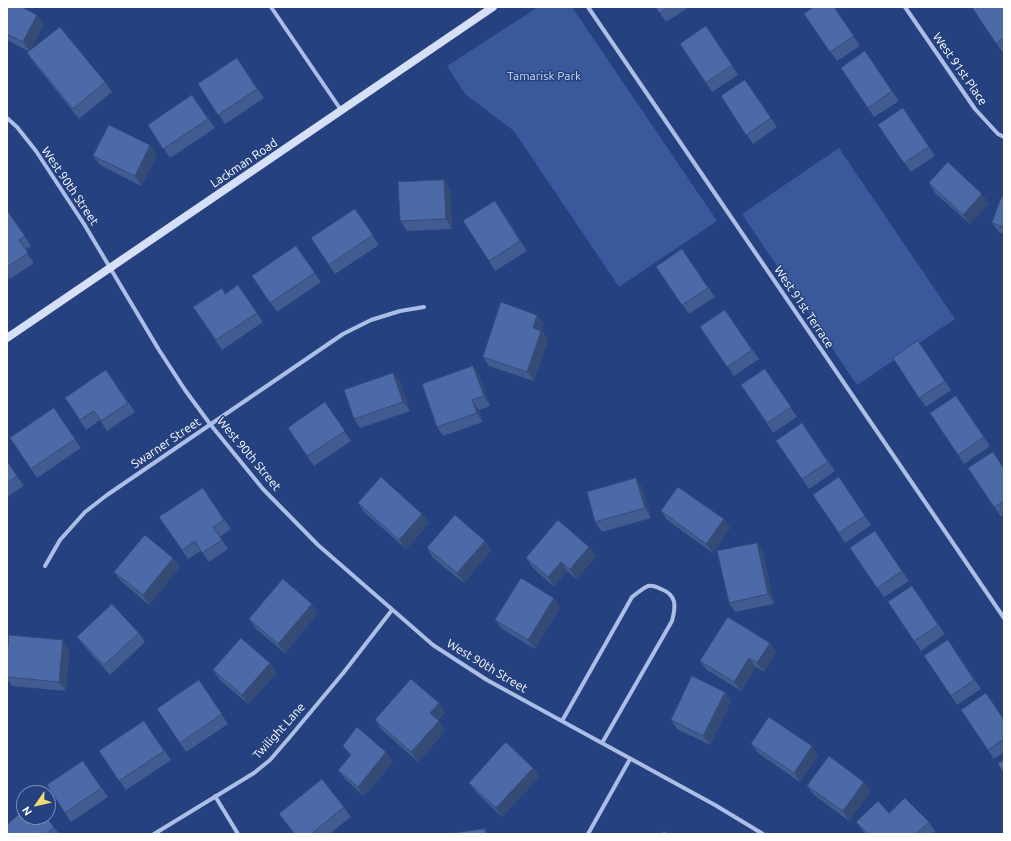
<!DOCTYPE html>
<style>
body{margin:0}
#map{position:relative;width:1011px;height:841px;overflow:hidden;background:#25417f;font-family:Ubuntu,sans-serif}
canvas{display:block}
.frame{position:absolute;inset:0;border:8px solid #fff;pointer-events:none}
.north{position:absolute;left:16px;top:785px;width:40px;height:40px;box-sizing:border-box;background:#25417f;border:1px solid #7c8db2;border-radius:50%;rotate:236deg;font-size:11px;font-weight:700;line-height:16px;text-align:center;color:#fff}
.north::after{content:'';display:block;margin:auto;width:14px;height:18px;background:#f0db70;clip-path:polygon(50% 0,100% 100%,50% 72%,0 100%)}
</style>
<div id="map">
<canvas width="1011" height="841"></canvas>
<div class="frame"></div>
<div class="north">N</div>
</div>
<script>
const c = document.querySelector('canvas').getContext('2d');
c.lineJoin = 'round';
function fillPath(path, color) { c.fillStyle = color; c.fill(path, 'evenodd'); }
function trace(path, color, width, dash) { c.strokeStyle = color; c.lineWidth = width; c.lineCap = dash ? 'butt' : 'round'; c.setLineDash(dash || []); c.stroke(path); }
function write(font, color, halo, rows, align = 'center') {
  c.font = font + ' Ubuntu,sans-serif'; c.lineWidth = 3; c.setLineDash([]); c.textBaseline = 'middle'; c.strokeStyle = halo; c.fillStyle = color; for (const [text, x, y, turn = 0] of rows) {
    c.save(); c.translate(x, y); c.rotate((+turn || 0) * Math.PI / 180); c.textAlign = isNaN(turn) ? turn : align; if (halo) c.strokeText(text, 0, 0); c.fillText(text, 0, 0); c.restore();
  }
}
fillPath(new Path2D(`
 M538 7H572L717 221 619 287 514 131 465 94 447 66Z
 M839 148 955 319 857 385 742 214Z`), '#3a599d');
trace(new Path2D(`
 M271 7 341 110
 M588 7 1004 618
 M905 7 975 109 998 134 1004 137
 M7 118 17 127 36 151 84 224 159 350 185 390 210 424 263 489 318 545 433 645 487 680 715 805 763 834
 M45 566 60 540 85 512 107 495 343 334 371 320 400 311 424 307
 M562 721 632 597C637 593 642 589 648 586 652 585 657 587 661 589 677 595 676 606 672 621L602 743
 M215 796 238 834
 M154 834 254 773 270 760 289 738 344 672 392 610
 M588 834 630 759`), '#acbee6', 4);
trace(new Path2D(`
 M7 338 493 7`), '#d5dff5', 8);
fillPath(new Path2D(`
 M7 7 37 15 44 24 30 51 105 82 112 92 79 119 34 63 27 53 30 52 7 40Z
 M656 7H689L666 22Z
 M834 7 860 46 837 61 804 14Z
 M1004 7V52L1003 53 996 43Z
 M706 26 738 75 712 92 680 44Z
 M865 51 899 101 874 117 841 68Z
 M237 58 264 98 225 124 198 84Z
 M745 80 777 127 753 144 721 96Z
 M192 95 215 128 170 158 148 125Z
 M903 108 935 156 911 172 878 125Z
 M157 155 141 186 100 165 93 156Z
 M444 180 450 189 452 229 407 231 400 221Z
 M929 183 989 203 970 224 935 193Z
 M1004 197V234L999 232 992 223Z
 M355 209 379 245 335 274 311 238Z
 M7 210 31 246 25 250 34 263 10 279 7 275Z
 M502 210 527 251 495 271 489 261Z
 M296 246 321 282 277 312 252 276Z
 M682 249 715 297 689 314 656 267Z
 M238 285 263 322 222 350 193 307 225 294Z
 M725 310 759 359 734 376 700 327Z
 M537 315 544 324 542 331 548 340 534 381 489 366 483 357Z
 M918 341 951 390 926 407 893 358Z
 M473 366 479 375 490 406 479 410 483 422 443 436 437 427Z
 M765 369 797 417 773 433 741 385Z
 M106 370 135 412 107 431 100 420 86 430 65 398Z
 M400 382 410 411 360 428 354 419Z
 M956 396 990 446 964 464 930 413Z
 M325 402 351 441 314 466 288 428Z
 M54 408 81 448 37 478 10 438Z
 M802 423 835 471 809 489 776 441Z
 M7 461 24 486 7 497Z
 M968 468H1004V514L1001 517Z
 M839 477 871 525 845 543 813 495Z
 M642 487 651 518 602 532 595 522Z
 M209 497 231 529 220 537 228 549 209 562 201 551 188 559 159 517Z
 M358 503 422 514 429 523 406 549 364 512Z
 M661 511 724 519 730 528 713 553 667 520Z
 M875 531 909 581 884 597 850 548Z
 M485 541 491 550 464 583 433 558 427 548Z
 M757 543 763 552 774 604 735 612 729 603Z
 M589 547 596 556 576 579 567 571 554 587 532 567 526 558Z
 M173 558 180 567 149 605 121 581 114 572Z
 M912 586 945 634 921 651 888 602Z
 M560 607 535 649 502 629 495 620Z
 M318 613 285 653 256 629 249 619Z
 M139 633 145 642 110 675 84 646 77 637Z
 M948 640 981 689 957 705 924 656Z
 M770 643 776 652 764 672 756 667 741 691 707 670 700 661Z
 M69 649 66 691 12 686 7 679V660Z
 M270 663 277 673 248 704 219 679 213 670Z
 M199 680 228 724 186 752 157 709Z
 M725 692 731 701 710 745 677 729 671 720Z
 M439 703 445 712 438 721 445 731 418 762 381 729 375 720Z
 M961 710 1004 720V752L994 759Z
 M144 721 171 760 126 790 99 751Z
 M751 744 818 756 800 782 758 753Z
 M343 746 386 752 393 762 364 796 345 779 338 770 350 756Z
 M83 761 108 797 71 822 47 785Z
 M533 768 539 777 502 817 476 792 469 783Z
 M807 786 871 791 849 821 814 795Z
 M344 807 351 817 329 834H294L279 814Z
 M889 813 929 822 935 831 932 834H865L856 822Z
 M54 827 59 834H7Z`), '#425b90');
fillPath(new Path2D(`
 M37 15 44 24 30 52 23 42Z
 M150 145 157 155 141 186 135 176Z
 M444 180 450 189 452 229 446 219Z
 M982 194 989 203 970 224 963 215Z
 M495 201 502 210 527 251 520 241Z
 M537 315 544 324 542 331 548 340 534 381 527 372 533 328Z
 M473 366 479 375 490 406 484 396Z
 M393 373 400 382 410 411 403 402Z
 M472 400 479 410 483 422 477 413Z
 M636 478 642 487 651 518 645 508Z
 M422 514 429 523 406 549 399 540Z
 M724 519 730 528 713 553 706 544Z
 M485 541 491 550 464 583 457 573Z
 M757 543 763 552 774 604 768 594Z
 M589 547 596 556 576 579 570 569Z
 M173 558 180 567 149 605 143 595Z
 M561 562 567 571 554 587 548 577Z
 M554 598 560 607 535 649 528 640Z
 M312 604 318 613 285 653 278 644Z
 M63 640 69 649 66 691 59 682Z
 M770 643 776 652 764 672 757 663Z
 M749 658 756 667 741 691 734 682Z
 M270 663 277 673 248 704 242 695Z
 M725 692 731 701 710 745 703 736Z
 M439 703 445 712 436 723 430 713Z
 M439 721 445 731 418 762 411 752Z
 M812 746 818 756 800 782 794 773Z
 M386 752 393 762 364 796 358 787Z
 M533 768 539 777 502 817 496 808Z
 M864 782 871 791 849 821 843 811Z
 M485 829 489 834H486Z`), '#364a76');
const building = new Path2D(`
 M7 7H22L37 15 23 42 7 34Z
 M656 7H669L660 13Z
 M814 7H834L854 36 830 52 804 14Z
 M972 7H1004V38L996 43Z
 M706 26 732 65 706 83 680 44Z
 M60 27 105 82 73 109 27 53Z
 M865 51 892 91 868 108 841 68Z
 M237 58 257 89 218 115 198 84Z
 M745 80 771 118 746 135 721 96Z
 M192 95 208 119 163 149 148 125Z
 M903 108 929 147 904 163 878 125Z
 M109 125 150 145 135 176 93 156Z
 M948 162 982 194 963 215 929 183Z
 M444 180 446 219 400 221 398 182Z
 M1002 196 1004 197V227L992 223Z
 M495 201 520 241 489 261 463 221Z
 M355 209 373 235 329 265 311 238Z
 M7 212H8L25 236 19 240 28 253 7 267Z
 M296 246 315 273 270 303 252 276Z
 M682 249 708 288 682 305 656 267Z
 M238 285 257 313 216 340 193 307 222 288 225 294Z
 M501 302 537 315 533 328 541 331 527 372 483 357Z
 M725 310 752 350 727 367 700 327Z
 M918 341 945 381 919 398 893 358Z
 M473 366 484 396 472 400 477 413 437 427 422 384Z
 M765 369 791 407 767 423 741 385Z
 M106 370 128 403 101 421 94 411 80 420 65 398Z
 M393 373 403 402 354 419 344 390Z
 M956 396 984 437 958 455 930 413Z
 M325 402 345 431 307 456 288 428Z
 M54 408 75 439 31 469 10 438Z
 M802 423 828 462 802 479 776 441Z
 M993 452 1004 469V501L994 507 968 468Z
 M7 461 17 476 7 483Z
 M381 477 422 514 399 540 358 503Z
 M839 477 865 516 839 533 813 495Z
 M636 478 645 508 595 522 587 492Z
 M678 487 724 519 706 544 661 511Z
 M203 488 224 520 213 527 222 540 202 553 195 541 182 550 159 517Z
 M455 515 485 541 457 573 427 548Z
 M558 520 589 547 570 569 561 562 548 577 526 558Z
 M875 531 902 571 877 588 850 548Z
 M145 535 173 558 143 595 114 572Z
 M757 543 768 594 729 603 717 551Z
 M521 578 554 598 528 640 495 620Z
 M283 579 312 604 278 644 249 619Z
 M912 586 938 625 914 641 888 602Z
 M112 604 139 633 104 665 77 637Z
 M728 617 770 643 757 663 749 658 734 682 700 661Z
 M9 635 63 640 59 682 7 677V660Z
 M241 638 270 663 242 695 213 670Z
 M948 640 974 680 951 696 924 656Z
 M692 676 725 692 703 736 671 720Z
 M411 679 439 703 430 713 439 721 411 752 375 720Z
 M199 680 222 714 180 743 157 709Z
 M986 693 1004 720V739L988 750 961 710Z
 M769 717 812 746 794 773 751 744Z
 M144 721 164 751 119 781 99 751Z
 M357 727 386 752 358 787 338 770 351 755 343 746Z
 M506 742 533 768 496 808 469 783Z
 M829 756 864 782 843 811 807 786Z
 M1004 760V773L998 764Z
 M83 761 101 788 65 813 47 785Z
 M322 779 344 807 311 834H295L279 814Z
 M905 798 929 822 916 834H868L856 822 878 801 889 813Z
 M24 810V817H46L54 827 46 834H7V825Z
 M485 829 486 834H445Z
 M664 831 668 834H662Z`);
fillPath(building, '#4d6aa8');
trace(building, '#364a76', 1);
write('12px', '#fff', '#25417f', [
 ["West 91st Place",960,69,55],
 ["Lackman Road",244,163,-34],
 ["West 90th Street",70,186,56],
 ["West 91st Terrace",804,307,56],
 ["Swarner Street",166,443,-34],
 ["West 90th Street",249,454,50],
 ["West 90th Street",487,666,31],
 ["Twilight Lane",279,731,-48]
]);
write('12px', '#cfdbf5', '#25417f', [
 ["Tamarisk Park",544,76]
]);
</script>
